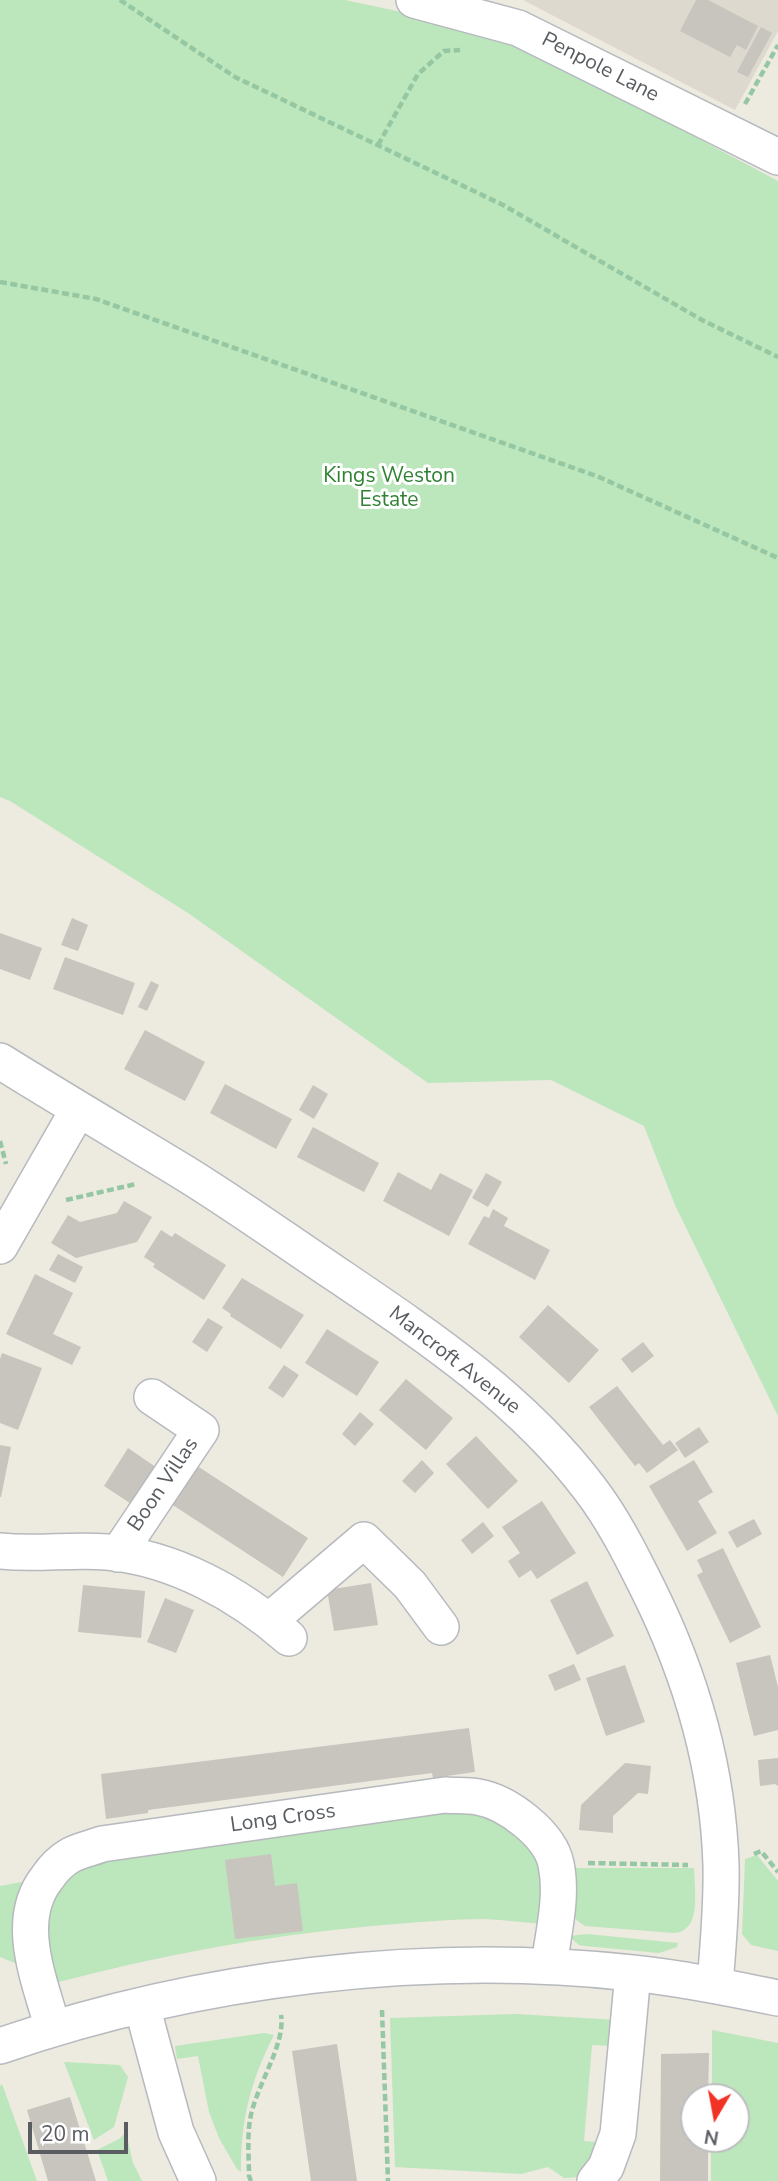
<!DOCTYPE html>
<style>
body{margin:0}
#map{position:relative;width:778px;height:2181px;overflow:hidden;background:#edeae0;font-family:"Nunito Sans",sans-serif}
canvas{display:block}
.north{position:absolute;left:680px;top:2083px;width:70px;height:70px;box-sizing:border-box;background:#fff;border:2px solid #bdbec0;border-radius:50%;rotate:190deg;font-size:19px;font-weight:700;line-height:28px;text-align:center;color:#595d62}
.north::after{content:'';display:block;margin:auto;width:24px;height:32px;background:#f03324;clip-path:polygon(50% 0,100% 100%,50% 72%,0 100%)}
.scale{position:absolute;left:28px;top:2122px;width:100px;height:32px;box-sizing:border-box;border:4px solid #595d62;border-top:0;padding-left:9px;font-size:21px;line-height:24px;white-space:nowrap;color:#595d62;-webkit-text-stroke:5px #fff;paint-order:stroke}
</style>
<div id="map">
<canvas width="778" height="2181"></canvas>
<div class="north">N</div>
<div class="scale">20 m</div>
</div>
<script>
const c = document.querySelector('canvas').getContext('2d');
c.lineJoin = 'round';
function fillPath(path, color) { c.fillStyle = color; c.fill(path, 'evenodd'); }
function trace(path, color, width, dash) { c.strokeStyle = color; c.lineWidth = width; c.lineCap = dash ? 'butt' : 'round'; c.setLineDash(dash || []); c.stroke(path); }
function write(font, color, halo, rows, align = 'center') {
  c.font = font + ' "Nunito Sans",sans-serif'; c.lineWidth = 6; c.setLineDash([]); c.textBaseline = 'middle'; c.strokeStyle = halo; c.fillStyle = color; for (const [text, x, y, turn = 0] of rows) {
    c.save(); c.translate(x, y); c.rotate((+turn || 0) * Math.PI / 180); c.textAlign = isNaN(turn) ? turn : align; if (halo) c.strokeText(text, 0, 0); c.fillText(text, 0, 0); c.restore();
  }
}
fillPath(new Path2D(`
 M523 0H778V31L735 110Z`), '#ddd9cf');
fillPath(new Path2D(`
 M0 0H345L500 33 778 181V1416L675 1205 644 1126 551 1080 428 1083 188 913 10 801 0 797Z
 M458 1805 509 1820 544 1862 548 1924C527 1923 505 1920 484 1919 447 1919 409 1923 372 1926 263 1936 156 1956 51 1984L42 1911 48 1895 89 1857Z
 M757 1855 778 1881V1951L751 1945 742 1934 745 1859Z
 M565 1868H694C694 1888 703 1931 674 1933L585 1926C562 1913 566 1892 565 1868Z
 M27 1881 20 1965 0 1957V1886Z
 M587 1934 678 1943 677 1947 659 1953 585 1946 579 1945 569 1936Z
 M515 2014 618 2020 615 2046 592 2045 584 2141 606 2143 580 2177 564 2178 548 2167 521 2174 395 2167 390 2018Z
 M712 2030 778 2043V2181H711V2139H736V2097H712Z
 M264 2033 274 2035C251 2079 240 2122 241 2172L237 2169 219 2138 209 2112 198 2056 177 2059 175 2046Z
 M64 2062 120 2065 128 2077 114 2127 94 2140Z
 M2 2084 37 2181H0V2086Z
 M126 2132 133 2163 142 2181H108L97 2150 119 2139Z`), '#bce6bb');
fillPath(new Path2D(`
 M696 0H708L758 26 746 50 737 45 730 57 680 31Z
 M761 27 772 33 748 77 737 72Z
 M72 918 88 925 78 951 61 945Z
 M0 933 42 948 30 980 0 969Z
 M65 957 135 983 123 1015 53 989Z
 M151 981 159 985 147 1011 138 1007Z
 M145 1030 205 1062 185 1101 124 1069Z
 M225 1084 292 1119 276 1149 210 1113Z
 M313 1085 328 1094 314 1119 299 1110Z
 M313 1127 379 1163 364 1192 297 1157Z
 M398 1172 431 1190 440 1173 473 1190 449 1236 383 1201Z
 M486 1173 502 1182 488 1207 472 1198Z
 M124 1201 152 1217 137 1242 76 1258 51 1243 68 1215 80 1222 117 1213Z
 M493 1209 508 1218 504 1226 550 1250 535 1280 468 1244 484 1216 489 1218Z
 M161 1230 172 1237 175 1233 226 1265 204 1300 153 1267 155 1264 144 1257Z
 M58 1254 83 1267 75 1283 49 1270Z
 M35 1274 73 1293 53 1334 81 1347 72 1365 6 1334Z
 M242 1278 304 1315 281 1349 230 1316 231 1314 222 1308Z
 M548 1305 599 1350 569 1383 519 1337Z
 M208 1318 223 1327 207 1352 192 1342Z
 M327 1329 379 1362 357 1396 305 1363Z
 M643 1342 654 1356 632 1373 621 1359Z
 M2 1353 42 1368 18 1430 0 1423V1359Z
 M284 1365 299 1375 283 1398 268 1388Z
 M406 1379 453 1418 426 1450 379 1410Z
 M617 1386 663 1445 670 1440 678 1450 647 1473 639 1463 635 1466 589 1407Z
 M360 1412 374 1424 355 1446 342 1434Z
 M699 1427 709 1442 685 1458 675 1443Z
 M476 1436 518 1481 488 1509 446 1464Z
 M0 1445 11 1447 1 1497H0Z
 M128 1448 163 1472 139 1509 104 1486Z
 M188 1460 308 1538 283 1577 162 1498Z
 M422 1460 434 1473 415 1493 402 1481Z
 M694 1460 713 1492 698 1501 717 1533 687 1551 649 1486Z
 M542 1501 576 1553 537 1579 531 1570 519 1578 508 1561 520 1553 502 1527Z
 M754 1519 762 1534 737 1548 728 1532Z
 M483 1522 494 1536 472 1554 461 1540Z
 M723 1548 761 1627 730 1643 697 1575 703 1572 697 1560Z
 M587 1581 614 1636 577 1655 550 1600Z
 M371 1583 378 1625 334 1631 327 1590Z
 M83 1585 145 1591 141 1638 78 1632Z
 M165 1598 194 1610 176 1653 147 1642Z
 M770 1655 778 1687V1730L754 1736 736 1663Z
 M574 1664 581 1680 555 1691 548 1675Z
 M625 1665 645 1722 606 1736 586 1678Z
 M469 1728 475 1772 433 1778 432 1773 148 1810V1813L106 1819 101 1774Z
 M778 1758V1786L775 1784 760 1786 758 1760Z
 M625 1763 651 1766 648 1794 638 1793 613 1816V1833L579 1830 581 1805Z
 M271 1854 275 1886 297 1883 303 1931 235 1939 225 1860Z
 M337 2044 357 2181H311L292 2051Z
 M709 2053 708 2097H694V2139H708V2181H660L661 2054Z
 M70 2097 96 2181H48L27 2110Z`), '#c8c4be');
const minor = new Path2D(`
 M414 0 518 28 778 157
 M0 1061C61 1099 122 1135 183 1172 235 1204 285 1240 336 1274 429 1337 522 1399 590 1489 613 1519 630 1553 647 1587 691 1675 718 1767 721 1865 722 1906 718 1945 715 1985
 M0 1246 78 1110
 M0 1551C36 1555 71 1549 107 1552 174 1558 239 1594 289 1638
 M118 1554 201 1430 152 1397
 M269 1621 364 1540 410 1585 441 1627
 M142 2006 176 2132 198 2181
 M53 2029C40 1981 13 1921 47 1878 53 1869 62 1860 71 1855 80 1850 92 1848 102 1844L445 1795C456 1796 467 1795 478 1797 507 1802 550 1834 556 1864 563 1897 553 1934 549 1966
 M0 2046C197 1978 425 1950 632 1973 681 1978 730 1988 778 1998
 M595 2181 606 2167 618 2134 633 1973`);
trace(minor, '#b6b9be', 38);
trace(new Path2D(`
 M120 0 235 77 503 205 702 320 778 357
 M745 104 778 45
 M378 145 418 74 444 51 460 50
 M0 282 96 299 599 477 778 558
 M0 1141 6 1164
 M66 1200 136 1184
 M754 1854 761 1851 778 1872
 M588 1863 688 1865
 M382 2010 388 2181
 M251 2181 249 2176C249 2158 247 2138 250 2120 255 2087 286 2045 281 2015`), '#94c7a2', 4.5, [7, 3.5]);
trace(minor, '#fff', 35);
write('21px', '#595d62', '#fff', [
 ["Penpole Lane",600,68,27],
 ["Mancroft Avenue",454,1361,38],
 ["Boon Villas",164,1485,-56],
 ["Long Cross",283,1819,-8]
]);
write('21px', '#308334', '#fff', [
 ["Kings Weston",389,477],
 ["Estate",389,501]
]);
</script>
